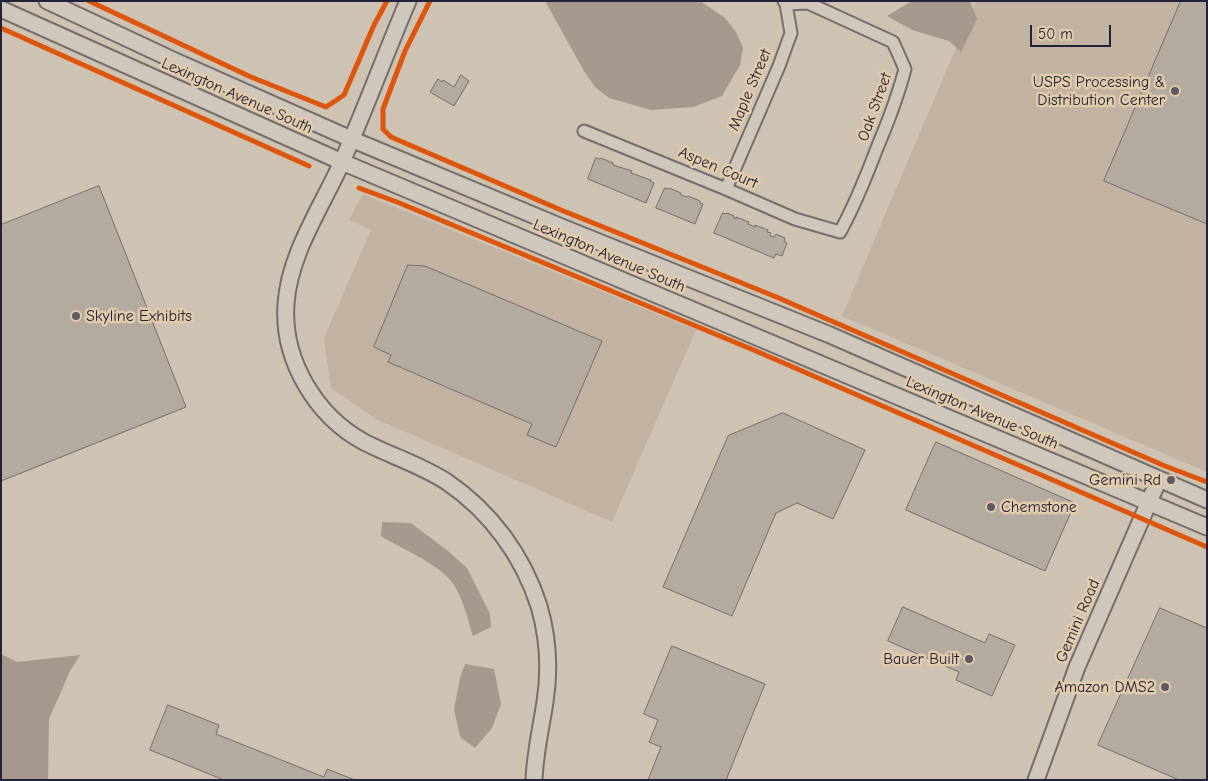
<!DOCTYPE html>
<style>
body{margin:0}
#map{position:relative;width:1208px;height:781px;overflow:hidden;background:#cec2b2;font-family:"Comic Neue",sans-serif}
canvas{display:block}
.frame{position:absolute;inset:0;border:2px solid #22223b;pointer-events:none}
.scale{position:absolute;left:1030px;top:25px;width:81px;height:22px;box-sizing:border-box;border:2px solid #22223b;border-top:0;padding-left:6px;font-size:15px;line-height:18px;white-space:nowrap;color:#22223b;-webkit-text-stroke:4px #e1cbab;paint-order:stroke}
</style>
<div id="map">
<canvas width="1208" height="781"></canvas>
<div class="frame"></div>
<div class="scale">50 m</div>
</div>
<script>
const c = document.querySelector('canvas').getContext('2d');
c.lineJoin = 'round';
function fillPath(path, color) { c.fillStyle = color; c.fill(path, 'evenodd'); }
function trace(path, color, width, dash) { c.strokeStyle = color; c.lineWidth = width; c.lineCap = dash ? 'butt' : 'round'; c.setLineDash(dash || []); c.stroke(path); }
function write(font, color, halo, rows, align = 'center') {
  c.font = font + ' "Comic Neue",sans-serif'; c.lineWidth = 5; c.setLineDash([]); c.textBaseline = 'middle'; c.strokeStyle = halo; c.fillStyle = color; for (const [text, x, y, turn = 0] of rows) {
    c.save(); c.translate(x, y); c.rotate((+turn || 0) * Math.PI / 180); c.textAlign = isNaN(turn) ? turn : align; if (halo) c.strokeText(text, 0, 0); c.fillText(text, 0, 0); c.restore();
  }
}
fillPath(new Path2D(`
 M976 1H1207V472L842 316Z
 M363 194 696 330 612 522 376 419 331 388 324 338 371 230 349 220Z`), '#c2b2a1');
fillPath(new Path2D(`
 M545 1H700L725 18 736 32 743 48 740 65 722 96 693 107 651 110 609 98 595 87 584 71Z
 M912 1H970L977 19 961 52 949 41 912 30 887 16Z
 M382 522 411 523 448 551 467 568 490 614 491 627 473 636C467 618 463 597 452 582 437 563 402 549 381 536Z
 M1 654 17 662 80 655 70 671 49 719 48 780H1Z
 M465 664 494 669 501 704 492 728 475 748 460 737 454 709 460 678Z`), '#a5988d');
const building = new Path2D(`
 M1181 1H1207V224L1104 181Z
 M461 75 469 81 454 106 430 92 438 79 442 82 443 80 454 87Z
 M596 158 600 159 601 158 613 163V165L632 171 631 173 651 180 650 181 654 183 646 203 588 179Z
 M99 186 186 407 1 481V225Z
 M665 188 668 189 669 188 681 193V195L687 197 688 196 700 201V203L703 204 695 224 656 208Z
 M723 213 726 214 727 213 734 216V218L736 219V217L749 222 748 224 755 227V225L768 230 767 232 771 233 770 236 774 237 776 234 785 238 784 241 787 243 782 256 776 254 774 258 714 233Z
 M408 265 425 266 602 341 556 447 527 435 532 424 388 362 391 355 374 347Z
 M783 413 865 450 833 519 797 503 776 513 732 616 663 587 728 436Z
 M936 442 1075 503 1045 571 906 510Z
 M903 607 985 643 989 634 1015 645 992 696 956 680 959 672 888 641Z
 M1160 608 1207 628V780H1179L1098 745Z
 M672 646 765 684 726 780H648L661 747 649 742 658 720 644 714Z
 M168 705 219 725 216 734 324 777 327 769 355 780H224L150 750Z`);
fillPath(building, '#b3aaa0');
trace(building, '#746e6c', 1);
const street = new Path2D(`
 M584 131 726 189 795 219 840 232C855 205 866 177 877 148 888 122 898 96 905 69L893 42 808 3 786 4
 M726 189 779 66 791 33 786 4 784 1`);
const secondary = new Path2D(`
 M47 1 173 60 351 139 564 228 830 335 1207 500
 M408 1C385 55 365 110 341 164 321 208 289 255 286 304 282 360 316 416 364 442 391 456 421 465 447 482 491 512 523 556 539 606 548 637 550 670 545 702 541 728 535 753 534 780
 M1 9 342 162 1207 527
 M1036 780 1077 667 1159 479`);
trace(street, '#746e6c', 15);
trace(secondary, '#746e6c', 19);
trace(street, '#cfc7bb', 11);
trace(secondary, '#cfc7bb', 15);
trace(new Path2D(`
 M89 1 251 77 326 107 344 95 374 25 387 1
 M430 1 405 51 383 109V129L391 137 561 210 774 296 1165 466 1207 482
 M1 28 309 166
 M359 188 397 202 756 351 1207 547`), '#de560e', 5);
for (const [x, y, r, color] of [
 [1175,91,5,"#5e5a65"],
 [76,316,5,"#5e5a65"],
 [1171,480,5,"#5e5a65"],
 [991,507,5,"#5e5a65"],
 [969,659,5,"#5e5a65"],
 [1165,687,5,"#5e5a65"]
]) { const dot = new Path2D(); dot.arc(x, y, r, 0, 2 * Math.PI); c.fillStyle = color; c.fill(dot); trace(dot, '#e1cbab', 2); }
write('16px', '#22223b', '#e1cbab', [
 ["USPS Processing &",1165,82],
 ["Distribution Center",1165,100],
 ["Skyline Exhibits",86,316,"left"],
 ["Gemini Rd",1161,480],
 ["Chemstone",1001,507,"left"],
 ["Bauer Built",959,659],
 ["Amazon DMS2",1155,687]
], 'right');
write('16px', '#22223b', '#e1cbab', [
 ["Maple Street",750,90,-67],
 ["Lexington Avenue South",237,96,24],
 ["Oak Street",875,107,-70],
 ["Aspen Court",718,168,23],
 ["Lexington Avenue South",609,256,23],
 ["Lexington Avenue South",982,413,23],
 ["Gemini Road",1078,621,-67]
]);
</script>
